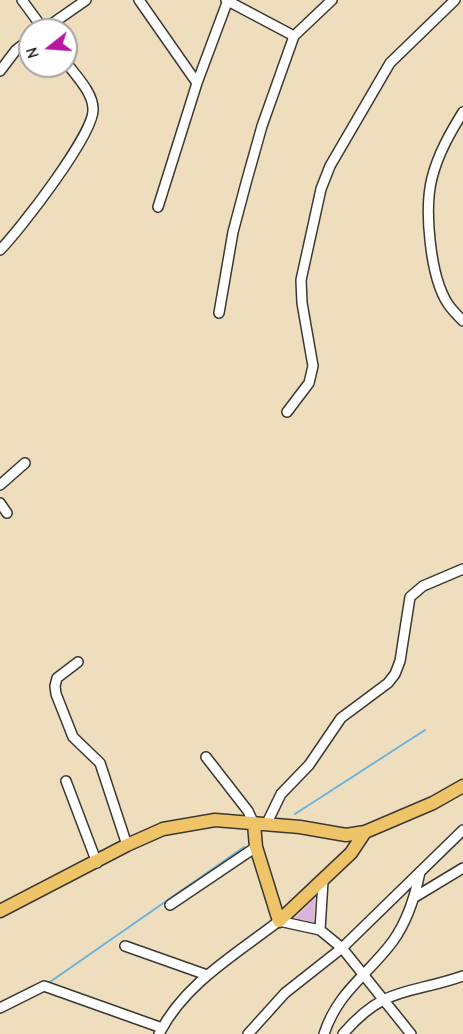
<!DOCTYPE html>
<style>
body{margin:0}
#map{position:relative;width:463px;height:1034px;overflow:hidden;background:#efdebd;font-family:"Comic Neue",sans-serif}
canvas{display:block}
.north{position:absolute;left:18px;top:18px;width:60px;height:60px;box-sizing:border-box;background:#fff;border:2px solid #a4a4a4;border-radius:50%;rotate:253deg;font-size:16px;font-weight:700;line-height:24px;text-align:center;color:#1c1c1c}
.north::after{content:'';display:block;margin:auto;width:21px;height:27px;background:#b5179e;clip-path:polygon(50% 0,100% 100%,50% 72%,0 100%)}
</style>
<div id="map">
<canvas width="463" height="1034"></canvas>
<div class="north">N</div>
</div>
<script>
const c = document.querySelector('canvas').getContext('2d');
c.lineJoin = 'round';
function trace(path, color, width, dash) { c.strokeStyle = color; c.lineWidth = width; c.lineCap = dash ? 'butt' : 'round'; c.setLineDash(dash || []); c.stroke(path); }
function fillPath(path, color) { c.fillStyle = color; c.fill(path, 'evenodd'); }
trace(new Path2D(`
 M295 814 425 730
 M47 984 244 847`), '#69b3e1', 2);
fillPath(new Path2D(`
 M315 898 314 922 295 918Z`), '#d9b4dd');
const minor = new Path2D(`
 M22 0 44 30
 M139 0 197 83
 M226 0 294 36
 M43 30 86 0
 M0 71 16 50 30 39
 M463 112C450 133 438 154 432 178 424 209 430 277 448 304 452 310 458 316 463 321
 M158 207 197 83 228 0
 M0 250C19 231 95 133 93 109 93 92 75 75 66 62
 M219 313 233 232 246 183 262 126 294 36 332 0
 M287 412 309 383 313 366 302 303 301 280 321 189 330 166 390 63 455 0
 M0 485 25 463
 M0 503 7 513
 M78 662 57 678 55 686 56 694 73 737 100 763 127 845
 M206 757 248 811 254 824
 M66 781 97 863
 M266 825 281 794 309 765 341 718 388 683 395 674 400 661 410 597 423 586 463 569
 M415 897 463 868
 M170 905 256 847
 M320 930 342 948 411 1034
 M125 946 207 975
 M0 1008 44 986 162 1028
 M159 1034C184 984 236 954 279 921L320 930 323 881
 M248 1034 285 993 342 948 463 830
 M324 1034C338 991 368 975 393 941 408 920 415 897 420 872
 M343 1034C385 985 409 995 463 976`);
const major = new Path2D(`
 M254 824 256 847 279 921 351 853 365 832
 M0 911 127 845 163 829 215 820 300 827 346 835 365 832 433 803 463 786`);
trace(minor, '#3c3934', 12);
trace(major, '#3c3934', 15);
trace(minor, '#fff', 9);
trace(major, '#efc469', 12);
</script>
